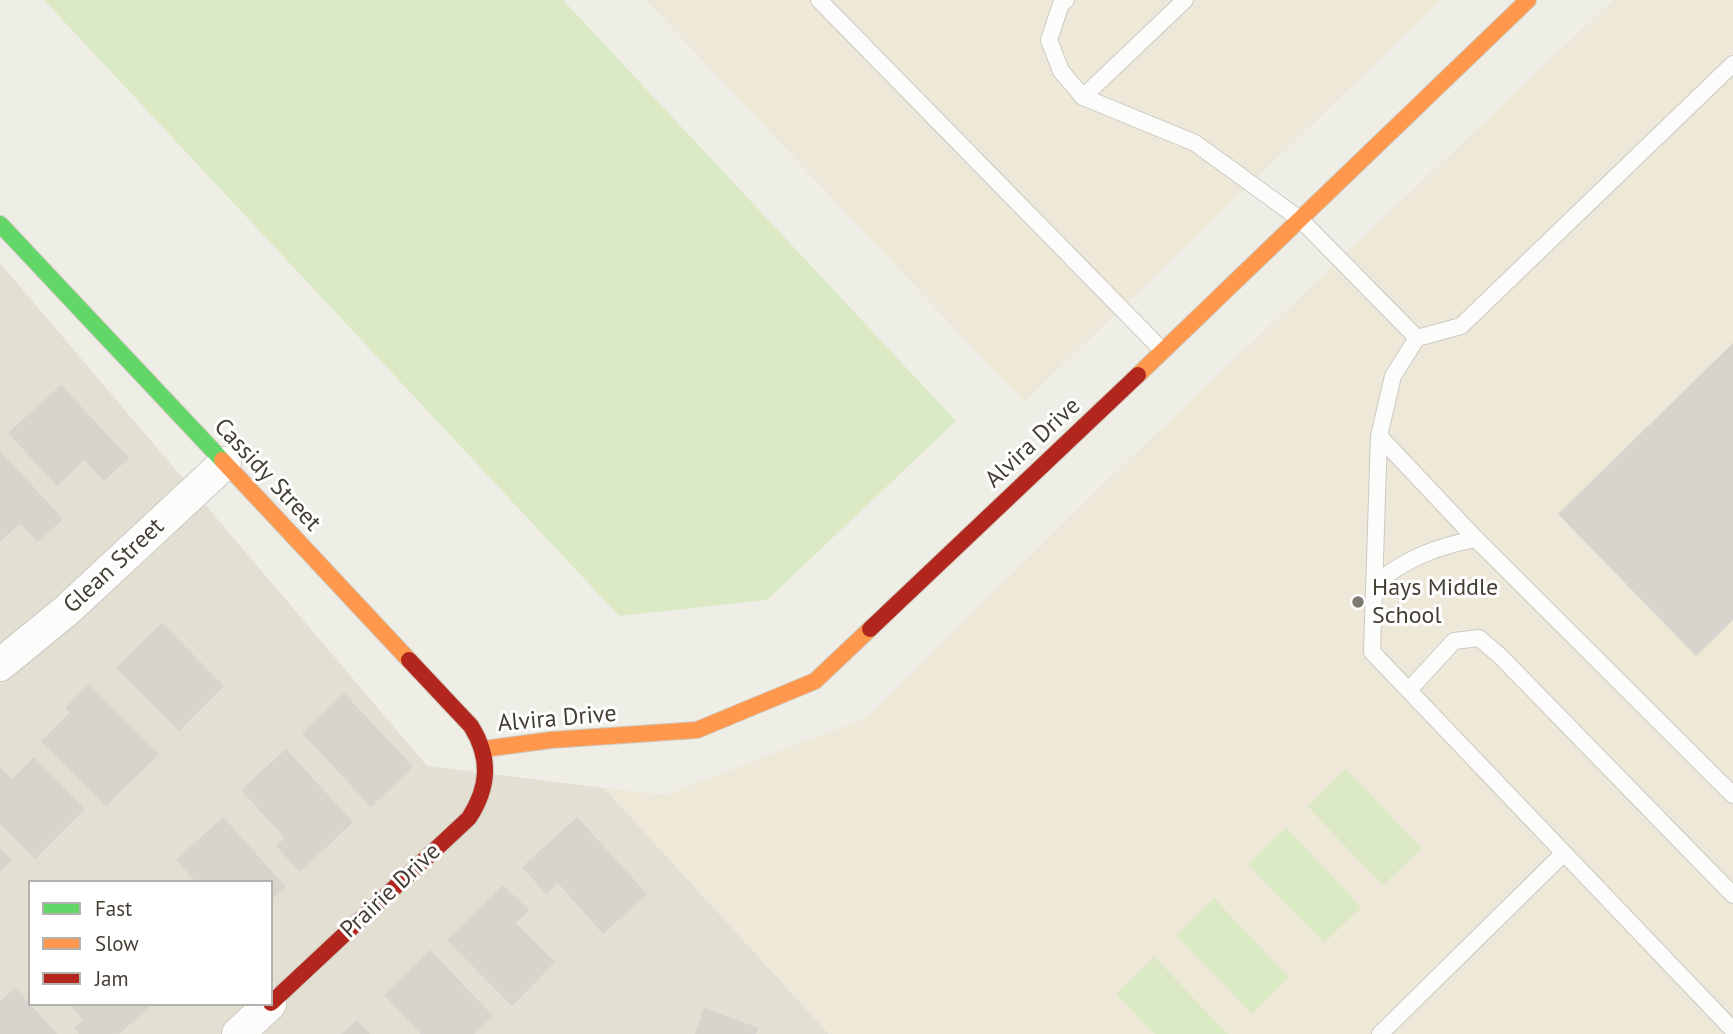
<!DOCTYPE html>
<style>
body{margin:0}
#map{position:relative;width:1733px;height:1034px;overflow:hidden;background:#eeede6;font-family:"PT Sans",sans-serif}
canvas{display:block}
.legend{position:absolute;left:28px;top:880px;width:245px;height:126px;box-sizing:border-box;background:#fff;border:2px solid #b4b2ad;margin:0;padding:9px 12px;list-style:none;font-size:21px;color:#443e33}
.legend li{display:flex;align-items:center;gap:14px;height:35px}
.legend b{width:35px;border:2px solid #b4b2ad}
</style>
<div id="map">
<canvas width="1733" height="1034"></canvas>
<ul class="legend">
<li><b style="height:9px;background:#63d668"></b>Fast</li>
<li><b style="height:9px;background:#ff974d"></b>Slow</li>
<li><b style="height:9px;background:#b3261e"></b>Jam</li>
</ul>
</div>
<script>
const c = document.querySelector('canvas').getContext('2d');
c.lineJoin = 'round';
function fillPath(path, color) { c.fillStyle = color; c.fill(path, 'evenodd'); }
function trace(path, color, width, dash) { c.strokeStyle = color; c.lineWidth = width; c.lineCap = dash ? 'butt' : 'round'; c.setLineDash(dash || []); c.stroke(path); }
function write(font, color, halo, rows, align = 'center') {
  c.font = font + ' "PT Sans",sans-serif'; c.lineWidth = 6; c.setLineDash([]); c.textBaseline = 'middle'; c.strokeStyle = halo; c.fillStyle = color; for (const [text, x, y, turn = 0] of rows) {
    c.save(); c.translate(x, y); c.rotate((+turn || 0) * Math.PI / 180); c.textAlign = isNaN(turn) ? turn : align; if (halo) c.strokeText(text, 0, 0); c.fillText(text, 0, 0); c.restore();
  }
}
fillPath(new Path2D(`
 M0 263 427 766 604 788 829 1034H0ZM30 882H271V1004H30Z`), '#e3dfd3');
fillPath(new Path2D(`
 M646 0H1441L1024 402Z
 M1613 0H1733V1034H829L604 788 666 795 868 717 1099 488Z`), '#ede8d8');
fillPath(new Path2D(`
 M44 0H563L956 421 767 600 619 616Z
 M1346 769 1421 848 1383 885 1308 807Z
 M1286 827 1361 907 1324 943 1248 865Z
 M1214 898 1289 977 1252 1014 1176 935Z
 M1154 957 1228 1034H1155L1116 994Z`), '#dbeac5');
fillPath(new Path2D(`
 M1733 343V620L1696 656 1558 514Z
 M61 385 129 458 104 481 84 460 57 486 8 433Z
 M0 451 63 519 38 542 20 523 0 542Z
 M162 623 224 686 179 731 116 668Z
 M89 684 159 754 106 806 41 741 70 712 65 708Z
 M344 693 413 767 371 807 302 733Z
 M286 749 353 822 300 872 276 846 285 838 241 790Z
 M34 757 85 809 35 859 0 824V767L12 779Z
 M223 817 286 887 271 900V882H196L176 860Z
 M577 817 647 894 603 934 558 883 546 894 522 867Z
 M0 848 12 861 0 871Z
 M503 885 529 910 516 923 555 962 512 1006 447 940Z
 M430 950 493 1016 474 1034H421L384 995Z
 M15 988 30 1004 57 1034H0V1001Z
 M69 1004H148L150 1007 119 1034H79L74 1028 83 1020Z
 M704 1008 759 1028 756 1034H695Z
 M357 1020 370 1034H341Z`), '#d6d4cd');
const lane = new Path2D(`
 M819 0 1163 351
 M1066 0 1061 4 1049 40 1061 71 1083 97 1195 143 1301 220 1417 338
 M1733 64 1461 326 1417 338 1393 376 1379 436 1372 652 1733 1030
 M1083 97 1185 0
 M1379 436 1476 539 1733 795
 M1375 583C1409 558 1434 547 1476 539
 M1409 690 1454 641 1479 638 1500 656 1733 895
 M1380 1034 1564 853`);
const street = new Path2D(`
 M0 665 67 610 225 463
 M238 1034 270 1004`);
const fast = new Path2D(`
 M0 224 222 460`);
const slow = new Path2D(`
 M1138 375 1528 0
 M222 460 409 660
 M484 749 551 740 697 730 815 681 870 629`);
const jam = new Path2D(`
 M870 629 1138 375
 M271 1003 469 818C489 787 491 758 471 726L409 660`);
trace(lane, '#cbc9c3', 18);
trace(street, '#cbc9c3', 34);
trace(fast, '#cecabd', 18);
trace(slow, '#cecabd', 18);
trace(jam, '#cecabd', 18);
trace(lane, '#fcfcfb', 16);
trace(street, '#fcfcfb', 32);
trace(fast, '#63d668', 16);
trace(slow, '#ff974d', 16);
trace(jam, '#b3261e', 16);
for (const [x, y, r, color] of [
 [1358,602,7,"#807b72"]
]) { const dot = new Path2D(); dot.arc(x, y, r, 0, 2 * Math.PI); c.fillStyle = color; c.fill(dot); trace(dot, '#fff', 2.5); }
write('24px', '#443e33', '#fff', [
 ["Alvira Drive",1033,443,-43],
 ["Cassidy Street",267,475,47],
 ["Glean Street",114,566,-43],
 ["Alvira Drive",557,719,-5],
 ["Prairie Drive",391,891,-43]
]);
write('24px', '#443e33', '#fff', [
 ["Hays Middle",1372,588],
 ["School",1372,616]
], 'left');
</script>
